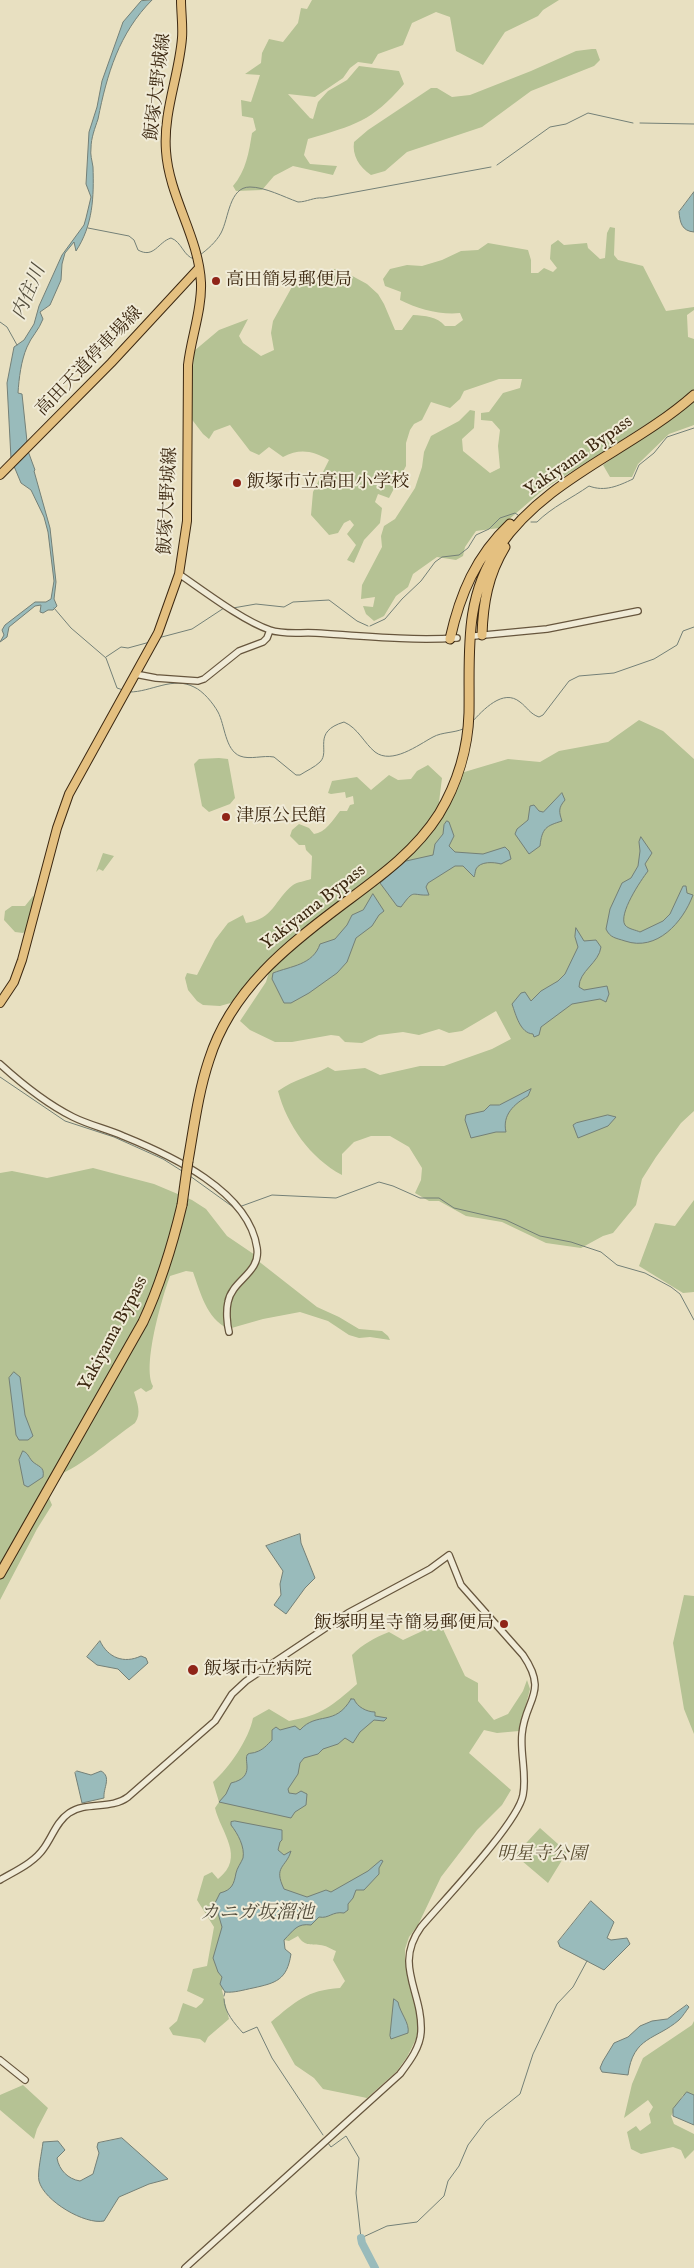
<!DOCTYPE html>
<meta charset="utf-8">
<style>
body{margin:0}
canvas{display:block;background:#e8e0c1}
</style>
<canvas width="694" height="2268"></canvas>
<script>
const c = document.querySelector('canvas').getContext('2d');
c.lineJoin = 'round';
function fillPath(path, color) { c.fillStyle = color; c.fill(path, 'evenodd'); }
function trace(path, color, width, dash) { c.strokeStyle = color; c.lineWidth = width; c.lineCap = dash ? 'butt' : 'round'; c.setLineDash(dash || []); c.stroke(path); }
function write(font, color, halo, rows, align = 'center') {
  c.font = font + ' "IM FELL English","Noto Serif JP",serif'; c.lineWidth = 4; c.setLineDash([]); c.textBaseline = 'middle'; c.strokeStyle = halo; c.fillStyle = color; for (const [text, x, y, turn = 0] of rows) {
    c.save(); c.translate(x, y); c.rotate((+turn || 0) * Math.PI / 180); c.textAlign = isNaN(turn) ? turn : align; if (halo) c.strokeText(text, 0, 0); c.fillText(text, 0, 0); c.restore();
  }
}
fillPath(new Path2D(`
 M312 0H559L543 10 538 16 505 32 483 65 456 51 450 17 436 12 412 23 403 45 378 54 372 64 358 62 350 68 343 78 315 97 288 94 310 118 313 119 318 102 328 91 347 80 359 66 399 71 404 84C371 122 355 125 308 139L304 155 310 164 337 166 333 175 293 166 274 176 262 190 236 191 233 186C246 171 249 152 252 133L256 130 253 118 242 116 241 100 251 102 260 75 245 74 261 63 262 53 269 39 283 42 298 23 301 8 307 9Z
 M592 49H596L600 60 594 66 531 91 482 127 407 152 385 171 371 175C359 167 352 155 354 142L368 130 431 88H437L452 97 470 95 531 71 576 51Z
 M610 227 615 228 614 255 618 260 643 266 666 311 694 307V310L687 315 688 337 694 339V390L666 412 544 489 499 528 476 531 465 547 463 556 456 560 437 557 413 574 408 587 396 596 384 616 374 621 366 614 363 606 373 607 375 597 361 599 362 585 382 547 381 536 384 526 395 519 415 488 422 467 424 452 431 436 459 421 470 410 475 411 474 428 462 439 463 451 490 473 500 468 498 446 500 430 492 421 481 420V413L489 412 503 393 520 388 522 379H499L464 391 460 399 450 408 431 402 422 420 414 424 410 430 406 443V466L389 498 378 494 375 502 382 508 380 523 364 540 354 563 347 560 356 545 347 534 354 525 350 520 344 523 338 533 329 535 311 515 313 492 329 460C313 451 300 448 283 457L269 447 259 455 250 451 230 425 214 431 209 439 203 434 190 417 194 351 219 330 248 319 239 336 243 343 261 356 274 350 271 333 273 321 293 285 307 279H314L335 269 345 272 367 284 378 294 384 304 395 330H402L413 315C425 316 437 316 445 326H455L463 320 460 313C440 315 418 309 400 300L401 292 385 286 383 279 390 269 407 265 422 266 442 260 461 251 478 250 488 243 528 250 531 260V273H538L544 268 553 272 557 268 550 259 551 245 558 240 564 245 587 243 588 248 600 259 605 258 607 233Z
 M694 400V425L669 434 638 464 632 477H610L603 465Z
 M639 720 663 731 694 759V1111L681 1123 656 1157 642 1179 636 1205 613 1233 603 1236 581 1248 546 1243 502 1222 466 1216 439 1201H429L415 1193 421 1180 422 1168 409 1147 390 1136H371L354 1142 342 1154V1175C310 1158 287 1125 278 1091 295 1079 310 1077 328 1067L335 1071 365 1068 380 1075 420 1066H444L492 1049 511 1039 496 1011 462 1031 449 1033 439 1029 419 1035 403 1032 379 1035 362 1043 345 1042 339 1036 331 1035 292 1042H275L250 1030 240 1021 266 982 271 965 409 856 461 773 508 759 540 762 559 751 608 742Z
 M219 758 228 759 235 798 230 804 209 812 202 806 194 764 199 759Z
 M428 765 442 778 438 810 401 855 282 947 244 986 234 1002 220 1006 203 1005 197 1001 188 990 185 978 187 973 197 975 215 940 228 923 243 915 246 923C274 919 274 900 293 885 297 882 306 881 311 879L312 856 306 850 305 845H299L290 836 292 830 299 824 309 828 314 834C325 833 333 820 340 811H347L350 805 354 804 353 796 346 798 345 792 331 794 328 793 332 781 357 777 371 790 389 775 398 780 411 779 417 771Z
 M103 853 114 856 103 871 99 869 96 872Z
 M33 896 35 897 27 930 23 933 15 932 4 920 5 911 12 906H25Z
 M93 1168 154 1184 192 1200 206 1209 227 1236 255 1255 257 1260 317 1307 339 1317 359 1329 382 1331 388 1336 390 1340 370 1337 359 1338 349 1335 328 1321 300 1312 263 1319 228 1329C206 1317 201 1294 193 1272L186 1271 170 1276C162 1298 142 1366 153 1386L152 1389 146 1392 141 1388 134 1392C137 1403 142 1413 135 1423 114 1437 73 1474 51 1477L44 1486 52 1505 37 1529 0 1600V1173L12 1171 47 1178Z
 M694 1200V1292L683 1293 639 1266 655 1223 675 1226Z
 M684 1595 694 1596V1734L684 1709 673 1643Z
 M433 1626 442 1627 465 1676 478 1683V1701L494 1720 508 1714 523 1691 527 1680 530 1689 519 1731 497 1733 484 1730 469 1753 511 1790 502 1805 477 1830 441 1877 418 1925 409 1937 405 1949V1960L416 2005 418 2030 416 2039 407 2057 397 2071 367 2098 323 2089 314 2078 295 2065 271 2022C295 2002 307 1990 340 1988L345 1981 333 1960 336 1951C331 1949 325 1945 320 1945 310 1944 304 1946 298 1936L289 1941 284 1940 222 1990 229 2019 208 2037 205 2043 200 2039 173 2035 169 2028 177 2021 183 2003 196 2008 202 2003 204 1999 187 1991 193 1969 207 1966 214 1927 197 1900 204 1876 212 1872 218 1879C246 1857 221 1833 215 1808L219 1802 213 1782C229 1768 249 1739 253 1718L269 1709 289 1721C322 1715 332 1706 357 1684L352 1655C363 1644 374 1638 389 1632L403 1640Z
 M540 1828 567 1852 548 1883 515 1855Z
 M694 2021V2097L689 2101 683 2095 671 2116 674 2124 694 2134V2150L685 2159 681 2150 673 2147 641 2154 631 2149 627 2132 636 2126 640 2131 651 2123 649 2114 653 2107 648 2100 624 2118 632 2084 643 2058 692 2025Z
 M23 2085 48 2108 37 2129 34 2139 0 2110V2095Z`), '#b5c294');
const water = new Path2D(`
 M152 0C119 33 107 74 98 119 95 128 91 138 91 148 90 155 92 160 93 167 94 197 93 225 76 251L74 242 65 253 62 264 61 280 50 305 40 312 43 319C39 330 31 337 27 347 21 361 19 378 18 393L22 394 28 451 35 470 34 471 50 528 56 582 54 599 57 606 53 610H48L43 613 40 612 41 605 35 606 9 627 7 637 0 642 4 635 2 630 5 625 35 602H46L51 599 54 581 48 532 44 517 31 490 21 483 11 459 7 383 14 347 24 340 34 324 39 306 62 255 84 225 86 218 91 197 86 184 89 132 97 107 102 81 123 22 141 1Z
 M694 192V232C682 231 680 223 679 212Z
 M562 793 565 800C558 808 559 812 562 821 546 826 542 828 540 846L529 854 515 834 517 829 528 820 530 806 534 805 539 811 543 812Z
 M447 821 449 822 454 836 449 846 455 852 483 854 505 847 509 851 511 859 501 864C494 862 480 861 476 869 475 872 475 875 474 877L463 866H455L428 883 426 887 429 895C411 896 415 888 401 907L397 906 380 883 406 861 433 855 435 844 443 834 444 825Z
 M641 837 652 853 645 864 648 871C641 880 618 914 625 925 628 929 636 930 640 932L663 921 670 914 683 886H686L687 893 693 895C683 922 657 952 625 941 616 938 610 938 606 929L610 909 622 883 631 878 638 866 640 851 639 842Z
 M373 894 384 911 379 915 372 926 356 938 347 962 337 973 309 993 291 1003H284L272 979 273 973C291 966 313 965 320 944L335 939 347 925 352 915 363 910Z
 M576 928 584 941 596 940 601 947C599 963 579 971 579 987L584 990 607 986 609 994 606 1002 600 999 572 1004 541 1027 539 1035 534 1037 533 1034C520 1033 516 1015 512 1004L521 993 525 992 531 1001 541 991 558 981 565 974 578 947 575 937Z
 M531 1089 528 1096C514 1104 502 1115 506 1132H496L471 1138 465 1120 466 1115 484 1111 490 1105H499Z
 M608 1115 616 1117 608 1126 578 1138 573 1125 576 1123Z
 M14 1372 20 1377 25 1415 33 1436 28 1440H19L16 1435 9 1378Z
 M23 1451C28 1453 28 1456 32 1461 38 1467 45 1466 43 1477L28 1487 24 1485 19 1460Z
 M300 1534 301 1543 315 1578 305 1588 286 1614 274 1605 281 1595 280 1584 283 1571 266 1546Z
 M100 1641C108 1658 124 1664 141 1656L146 1658 148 1663 129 1680 118 1669 97 1665 87 1657Z
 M351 1699H354C357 1707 367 1712 375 1712V1716L387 1718 384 1721 374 1720 360 1732 353 1743 345 1738 338 1744 323 1749 318 1754 304 1758 300 1763 298 1774 288 1789 289 1793 296 1794 301 1791 307 1794 306 1805 295 1812 291 1818 219 1802 226 1794 231 1783C257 1777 242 1759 248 1754 249 1753 255 1753 256 1752 263 1750 267 1745 272 1740V1730L276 1727 280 1730 295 1726 300 1730C317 1711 335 1727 351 1699Z
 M77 1771 91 1775 101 1771C112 1777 103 1788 104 1798L82 1803 75 1773Z
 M235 1821 282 1830V1840L280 1842 278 1850 284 1855 291 1851C286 1868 273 1866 284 1889L307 1897 326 1890 331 1892 368 1871 381 1860 383 1861 379 1868V1874L364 1890H356L353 1898 348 1904V1910L344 1913C332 1911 329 1919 319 1917L311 1925C297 1923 294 1930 284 1940L285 1949 291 1954C287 1980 276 1983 253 1988 243 1990 234 1993 225 1992L220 1984 222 1977 218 1972 213 1958 222 1927 215 1903 220 1893C232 1890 234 1884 236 1873 237 1868 241 1863 243 1858 245 1847 238 1834 231 1825V1822Z
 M591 1901 614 1922 607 1938 611 1940 627 1938 630 1944 604 1970 560 1947 558 1942Z
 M394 1999 398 2002C400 2013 410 2023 408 2033L391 2039 390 2036Z
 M687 2005 689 2007C686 2011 683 2016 679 2020 656 2040 633 2036 628 2075L602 2072 600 2068 603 2061 614 2043 628 2037 640 2026 652 2021 667 2019Z
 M687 2092 694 2095V2125L673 2116V2109Z
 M122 2138 168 2179 149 2184 119 2197 104 2221C85 2225 44 2201 39 2181 37 2173 42 2152 43 2142L58 2141 65 2150 57 2158C59 2170 68 2179 80 2181L93 2174 99 2153 97 2147 98 2143Z`);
fillPath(water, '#9bb');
trace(water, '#748077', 1);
trace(new Path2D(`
 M640 123 694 124
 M497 165 550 127 566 124 588 113 633 123
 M88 228 129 236 134 240 138 250C154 259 158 242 171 238 182 242 183 256 194 259
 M200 255C208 249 216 242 221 233 229 218 229 187 250 187 265 187 284 197 298 202 307 202 314 197 323 198L491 167
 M0 322 7 327 17 345
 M531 522H537C552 507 572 498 589 486 605 492 618 486 633 479L639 465 654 453 667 437 694 428
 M54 608 71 628 106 658 117 688 123 690
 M233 608 256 604 284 607 293 602 329 600 357 621 368 626
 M370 626 385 619 402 599 421 581 435 562 442 557 459 555 468 548 476 535 489 529 500 518 515 513 518 515
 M158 638 192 629 224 608
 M106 657 121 647 128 648 150 642
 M130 692C151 692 173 676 194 687 203 691 213 703 218 712 225 725 225 750 240 756 250 760 263 755 274 757L296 775H300C306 771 315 767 320 762 331 751 311 732 344 722 358 728 364 743 375 752 392 765 418 745 433 737 442 732 454 733 463 729
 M472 722C483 710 503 688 520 702 527 707 530 714 539 717L543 715 569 681 579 676 614 673 654 659 677 645 683 631 694 627
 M0 1077 65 1121 114 1137 163 1159 182 1171
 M190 1176 233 1207
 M239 1207 272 1195 336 1198 379 1182 393 1186 420 1198H439L454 1208 506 1220 540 1236 571 1242 601 1252 617 1265 645 1273 671 1287 680 1294 694 1320
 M224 1996 225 1992
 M224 1999C224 2012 235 2024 243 2033L257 2027 272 2058 323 2135
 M328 2143 331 2147 346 2136 359 2158 356 2193 361 2238 387 2226 417 2222 444 2196 448 2181 459 2166 468 2145 486 2121 520 2094 533 2054 557 2004 573 1987 587 1961`), '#748077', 1);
trace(new Path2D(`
 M361 2238 362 2243 375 2268`), '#9bb', 8);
const minor = new Path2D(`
 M179 574C204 591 243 621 270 630 284 635 301 632 316 633 362 636 410 641 457 638
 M474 636 547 629 638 611
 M135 674 156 678 198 681 204 679 239 651 263 642 267 638 270 630
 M0 1064C22 1084 47 1104 73 1117 89 1125 107 1129 123 1136 170 1155 249 1191 257 1248 261 1273 232 1280 228 1302 226 1311 227 1324 229 1332
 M0 1880C15 1871 34 1863 44 1848 52 1837 57 1821 69 1813 86 1801 111 1810 128 1797L215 1721 232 1694 246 1681 348 1613 430 1569 449 1555 461 1585 523 1655C549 1693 525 1699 522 1734 520 1754 527 1775 523 1795 518 1823 443 1901 421 1927 393 1966 423 1991 421 2032 420 2048 409 2062 400 2074L185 2268
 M0 2060 25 2080`);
const major = new Path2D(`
 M0 475 111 363 199 268
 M0 1003 14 982 22 960 57 828 69 794 158 633 179 574 187 521 188 365C191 338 202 310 201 283 199 237 169 197 166 151 163 112 179 76 182 38 183 26 181 12 181 0`);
const highway = new Path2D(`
 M482 635C483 603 488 575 505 547
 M450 639C460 594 476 556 510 524
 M188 1161C194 1127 198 1093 209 1060 231 990 287 946 343 904 378 878 415 852 439 814 457 784 468 748 469 713 470 654 463 599 499 547 547 477 632 450 694 395
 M0 1574 143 1322C161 1283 172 1247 182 1205`);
trace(minor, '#67563d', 8);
trace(major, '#3c2811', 10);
trace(highway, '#3c2811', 11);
trace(minor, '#f0ebd7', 5.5);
trace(major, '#e4c080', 8);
trace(highway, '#e4c080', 9);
const highwayBridge = new Path2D(`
 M182 1205 188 1161`);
trace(highwayBridge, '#3c2811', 11, []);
trace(highwayBridge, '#e4c080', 9);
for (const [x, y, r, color] of [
 [216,281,5,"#8f2418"],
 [237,483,5,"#8f2418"],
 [226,817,5,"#8f2418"],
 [504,1624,5,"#8f2418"],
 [193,1670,6,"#8f2418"]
]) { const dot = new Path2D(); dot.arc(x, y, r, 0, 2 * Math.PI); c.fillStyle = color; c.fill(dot); trace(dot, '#f0ebd7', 2); }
write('18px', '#3c2811', '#f0ebd7', [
 ["飯塚大野城線",159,87,-83],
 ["高田天道停車場線",90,362,-46],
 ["Yakiyama Bypass",579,457,-35],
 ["飯塚大野城線",169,501,-87],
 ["Yakiyama Bypass",314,908,-38],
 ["Yakiyama Bypass",114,1334,-62]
]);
write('18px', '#3c2811', '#f0ebd7', [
 ["高田簡易郵便局",226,281],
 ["飯塚市立高田小学校",247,483],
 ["津原公民館",236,817],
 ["飯塚明星寺簡易郵便局",494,1624,"right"],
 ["飯塚市立病院",204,1670]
], 'left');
write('italic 18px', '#5a4e32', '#f0ebd7', [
 ["明星寺公園",542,1855]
]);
write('italic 19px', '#534d3c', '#f0ebd7', [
 ["内住川",30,293,-67],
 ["カニガ坂溜池",257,1914]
]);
</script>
